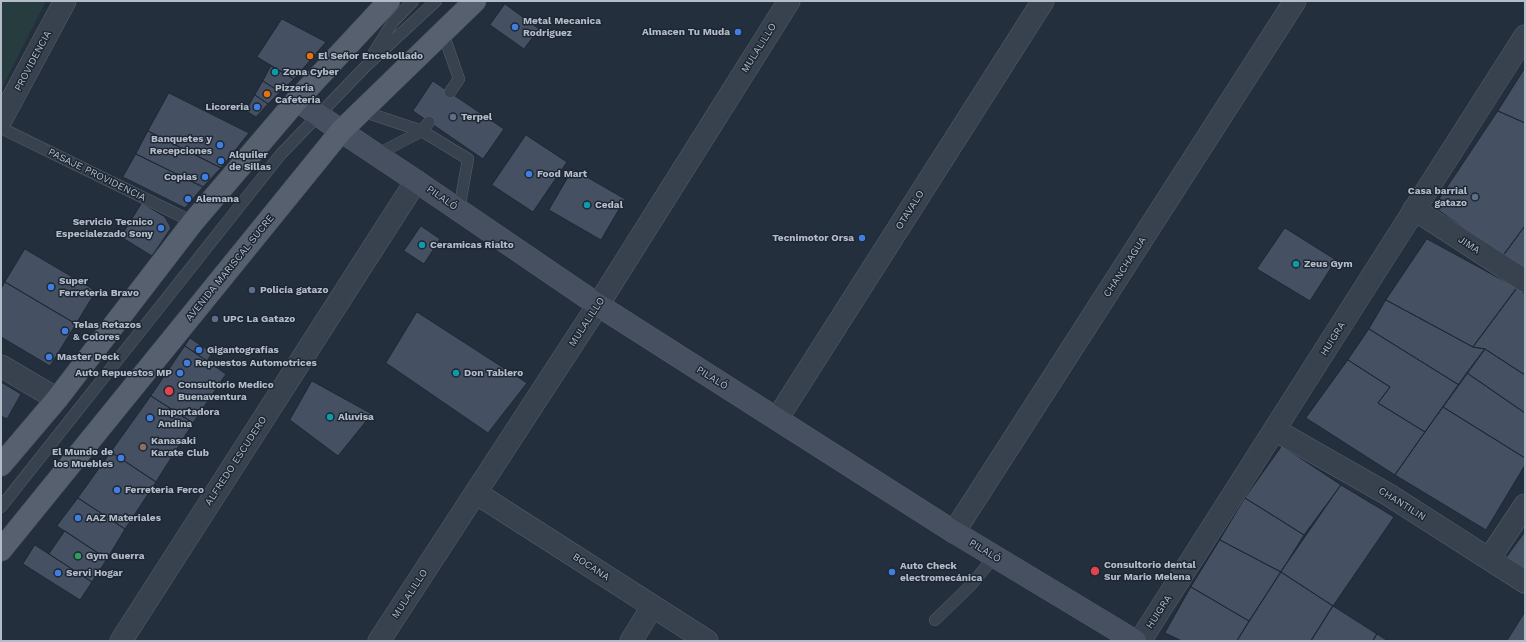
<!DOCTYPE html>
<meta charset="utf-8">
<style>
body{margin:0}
#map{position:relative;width:1526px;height:642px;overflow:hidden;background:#242f3e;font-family:"Work Sans",sans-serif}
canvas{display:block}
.frame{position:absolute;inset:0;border:2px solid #b4bcc9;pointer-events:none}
</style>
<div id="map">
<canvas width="1526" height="642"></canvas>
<div class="frame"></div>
</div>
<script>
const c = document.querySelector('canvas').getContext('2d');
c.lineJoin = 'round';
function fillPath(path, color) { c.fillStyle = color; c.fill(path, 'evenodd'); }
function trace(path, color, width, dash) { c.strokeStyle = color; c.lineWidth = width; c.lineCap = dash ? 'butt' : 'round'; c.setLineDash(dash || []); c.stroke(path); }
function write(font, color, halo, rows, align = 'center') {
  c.font = font + ' "Work Sans",sans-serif'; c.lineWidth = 3; c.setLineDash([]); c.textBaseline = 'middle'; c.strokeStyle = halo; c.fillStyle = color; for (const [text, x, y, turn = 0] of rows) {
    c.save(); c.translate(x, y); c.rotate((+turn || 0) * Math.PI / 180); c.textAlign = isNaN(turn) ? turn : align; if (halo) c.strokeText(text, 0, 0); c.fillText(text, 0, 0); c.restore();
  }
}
fillPath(new Path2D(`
 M1 1H46L1 90Z`), '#263c3f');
const building = new Path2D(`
 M505 4 539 29 524 49 490 25Z
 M282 19 326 42 294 79 257 57Z
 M271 66 294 79 280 92 263 81Z
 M1525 68V123L1498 111Z
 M263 81 280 92 268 104 255 95Z
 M433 81 504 129 483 159 413 111Z
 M169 93 249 133 221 168 148 131Z
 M255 95 268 104 256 117 246 111Z
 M1498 111 1525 123V226L1503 256 1434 207Z
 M148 131 221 168 203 187 136 154Z
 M526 135 567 162 533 212 492 185Z
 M136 154 203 187 185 208 123 177Z
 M573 169 625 199 601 240 549 210Z
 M142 203 165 217 171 228 152 256 121 237Z
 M421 226 440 239 424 264 404 251Z
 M1525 226V269L1503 256Z
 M1285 228 1336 260 1310 301 1257 269Z
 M1427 239 1517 288 1473 347 1386 300Z
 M25 249 96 291 76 324 5 282Z
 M5 282 76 324 50 366 1 337V289Z
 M1517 288 1525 294V375L1485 349 1473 347Z
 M1386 300 1473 347 1485 349 1459 385 1369 329Z
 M417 312 527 383 488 433 386 363Z
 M1369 329 1459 385 1425 432 1378 403 1390 387 1348 360Z
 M190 338 212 353 207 361 185 346Z
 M185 346 226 374 193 423 151 396Z
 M1485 349 1525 375V413L1467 373Z
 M1348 360 1390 387 1378 403 1425 432 1395 475 1306 418Z
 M1467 373 1525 413V458L1443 407Z
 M312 381 372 414 338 456 290 420Z
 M1 382 21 394 7 419 1 416Z
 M151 396 193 423 156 482 111 452Z
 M1443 407 1525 458V465L1486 530 1395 475Z
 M1282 446 1341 485 1304 535 1245 498Z
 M111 452 156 482 125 529 78 498Z
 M1341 485 1394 517 1333 606 1281 572Z
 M78 498 125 529 107 559 57 526Z
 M1245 498 1304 535 1281 572 1220 540Z
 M65 531 107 559 92 582 49 554Z
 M1525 532V569L1506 558Z
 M1220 540 1281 572 1249 621 1191 587Z
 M35 545 92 582 80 600 23 564Z
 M1281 572 1333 606 1311 641H1237Z
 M1191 587 1249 621 1237 641H1182L1165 633Z
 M1333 606 1377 634 1373 641H1311Z
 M1525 612V641H1507Z
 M1377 634 1388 641H1373Z`);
fillPath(building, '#455162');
trace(building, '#1f2835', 1);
const lane = new Path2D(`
 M443 33 459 79 450 92
 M373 54 393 22 413 1
 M362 111 422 131 429 122
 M1 128 193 222
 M376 155 422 131 468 159 459 210
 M1 507 281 154 366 66 436 1
 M935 620 971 585 994 557`);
const street = new Path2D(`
 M1 120 65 1
 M1414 209 1525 281
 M1 366 57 399
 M777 419 1043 1
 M1275 430 1389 495 1525 582
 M476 493 707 641
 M954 532 1295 1
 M1489 559 1525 505
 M121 641 416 181
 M379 641 598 305 789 1
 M631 641 652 607
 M1140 641C1269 440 1395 237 1525 36`);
const secondary = new Path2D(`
 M297 100 341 131 416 181 598 305 954 532 1135 641`);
const primary = new Path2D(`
 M1 465 57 399 193 222 297 100 389 1
 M1 550 341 131 475 1`);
trace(lane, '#565f6c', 12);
trace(street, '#565f6c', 23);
trace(secondary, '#565f6c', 23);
trace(primary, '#414a57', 23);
trace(lane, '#38414e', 11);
trace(street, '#38414e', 22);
trace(secondary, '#465061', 22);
trace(primary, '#56606e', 22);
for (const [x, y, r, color] of [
 [515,27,4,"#3f7fe0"],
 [738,32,4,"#3f7fe0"],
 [310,56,4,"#e8710a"],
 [275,72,4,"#0f9aa8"],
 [267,94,4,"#e8710a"],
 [257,107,4,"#3f7fe0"],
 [453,117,4,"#5c6f8a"],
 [220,145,4,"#3f7fe0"],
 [221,161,4,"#3f7fe0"],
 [529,174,4,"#3f7fe0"],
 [205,177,4,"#3f7fe0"],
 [1475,197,4,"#5c6f8a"],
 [188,199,4,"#3f7fe0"],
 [587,205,4,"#0f9aa8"],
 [161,228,4,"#3f7fe0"],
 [862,238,4,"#3f7fe0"],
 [422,245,4,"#0f9aa8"],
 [1296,264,4,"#0f9aa8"],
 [51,287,4,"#3f7fe0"],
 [252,290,4,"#5c6f8a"],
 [215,319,4,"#5c6f8a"],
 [65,331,4,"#3f7fe0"],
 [199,350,4,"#3f7fe0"],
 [49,357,4,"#3f7fe0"],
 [187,363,4,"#3f7fe0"],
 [180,373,4,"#3f7fe0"],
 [456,373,4,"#0f9aa8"],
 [169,391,5,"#e0444e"],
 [330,417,4,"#0f9aa8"],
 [150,418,4,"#3f7fe0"],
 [143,447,4,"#8d6e63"],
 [121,458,4,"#3f7fe0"],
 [117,490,4,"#3f7fe0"],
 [78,518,4,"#3f7fe0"],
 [78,556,4,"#2e9e5b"],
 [1095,571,5,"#e0444e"],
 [892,572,4,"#3f7fe0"],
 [58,573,4,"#3f7fe0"]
]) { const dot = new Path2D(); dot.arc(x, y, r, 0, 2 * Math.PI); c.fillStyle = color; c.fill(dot); trace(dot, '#1d2633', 1.5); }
write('bold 10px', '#b4bcc9', '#1d2633', [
 ["Metal Mecanica",523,21],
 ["Rodriguez",523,33],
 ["Almacen Tu Muda",730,32,"right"],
 ["El Señor Encebollado",318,56],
 ["Zona Cyber",283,72],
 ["Pizzeria",275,88],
 ["Cafeteria",275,100],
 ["Licoreria",249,107,"right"],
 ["Terpel",461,117],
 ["Banquetes y",212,139,"right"],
 ["Recepciones",212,151,"right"],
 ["Alquiler",229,155],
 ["de Sillas",229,167],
 ["Food Mart",537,174],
 ["Copias",197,177,"right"],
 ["Casa barrial",1467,191,"right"],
 ["gatazo",1467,203,"right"],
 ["Alemana",196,199],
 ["Cedal",595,205],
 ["Servicio Tecnico",153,222,"right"],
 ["Especialezado Sony",153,234,"right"],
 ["Tecnimotor Orsa",854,238,"right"],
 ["Ceramicas Rialto",430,245],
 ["Zeus Gym",1304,264],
 ["Super",59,281],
 ["Ferreteria Bravo",59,293],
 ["Policía gatazo",260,290],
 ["UPC La Gatazo",223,319],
 ["Telas Retazos",73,325],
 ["& Colores",73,337],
 ["Gigantografías",207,350],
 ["Master Deck",57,357],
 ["Repuestos Automotrices",195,363],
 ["Auto Repuestos MP",172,373,"right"],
 ["Don Tablero",464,373],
 ["Consultorio Medico",178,385],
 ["Buenaventura",178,397],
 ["Importadora",158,412],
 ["Andina",158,424],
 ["Aluvisa",338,417],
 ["Kanasaki",151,441],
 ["Karate Club",151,453],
 ["El Mundo de",113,452,"right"],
 ["los Muebles",113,464,"right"],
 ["Ferreteria Ferco",125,490],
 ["AAZ Materiales",86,518],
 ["Gym Guerra",86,556],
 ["Consultorio dental",1104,565],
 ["Sur Mario Melena",1104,577],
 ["Auto Check",900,566],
 ["electromecánica",900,578],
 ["Servi Hogar",66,573]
], 'left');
write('10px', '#b4bcc9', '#1d2633', [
 ["MULALILLO",759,48,-58],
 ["PROVIDENCIA",33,61,-62],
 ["PASAJE PROVIDENCIA",97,175,26],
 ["PILALÓ",442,198,35],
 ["OTAVALO",910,210,-58],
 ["JIMA",1469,245,33],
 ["CHANCHAGUA",1125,267,-57],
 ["AVENIDA MARISCAL SUCRE",230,268,-51],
 ["MULALILLO",587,322,-57],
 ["HUIGRA",1333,339,-58],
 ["PILALÓ",712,378,32],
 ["ALFREDO ESCUDERO",236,461,-57],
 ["CHANTILIN",1402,504,32],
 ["PILALÓ",985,551,31],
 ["BOCANA",591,567,33],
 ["MULALILLO",410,594,-57],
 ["HUIGRA",1159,612,-57]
]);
</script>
